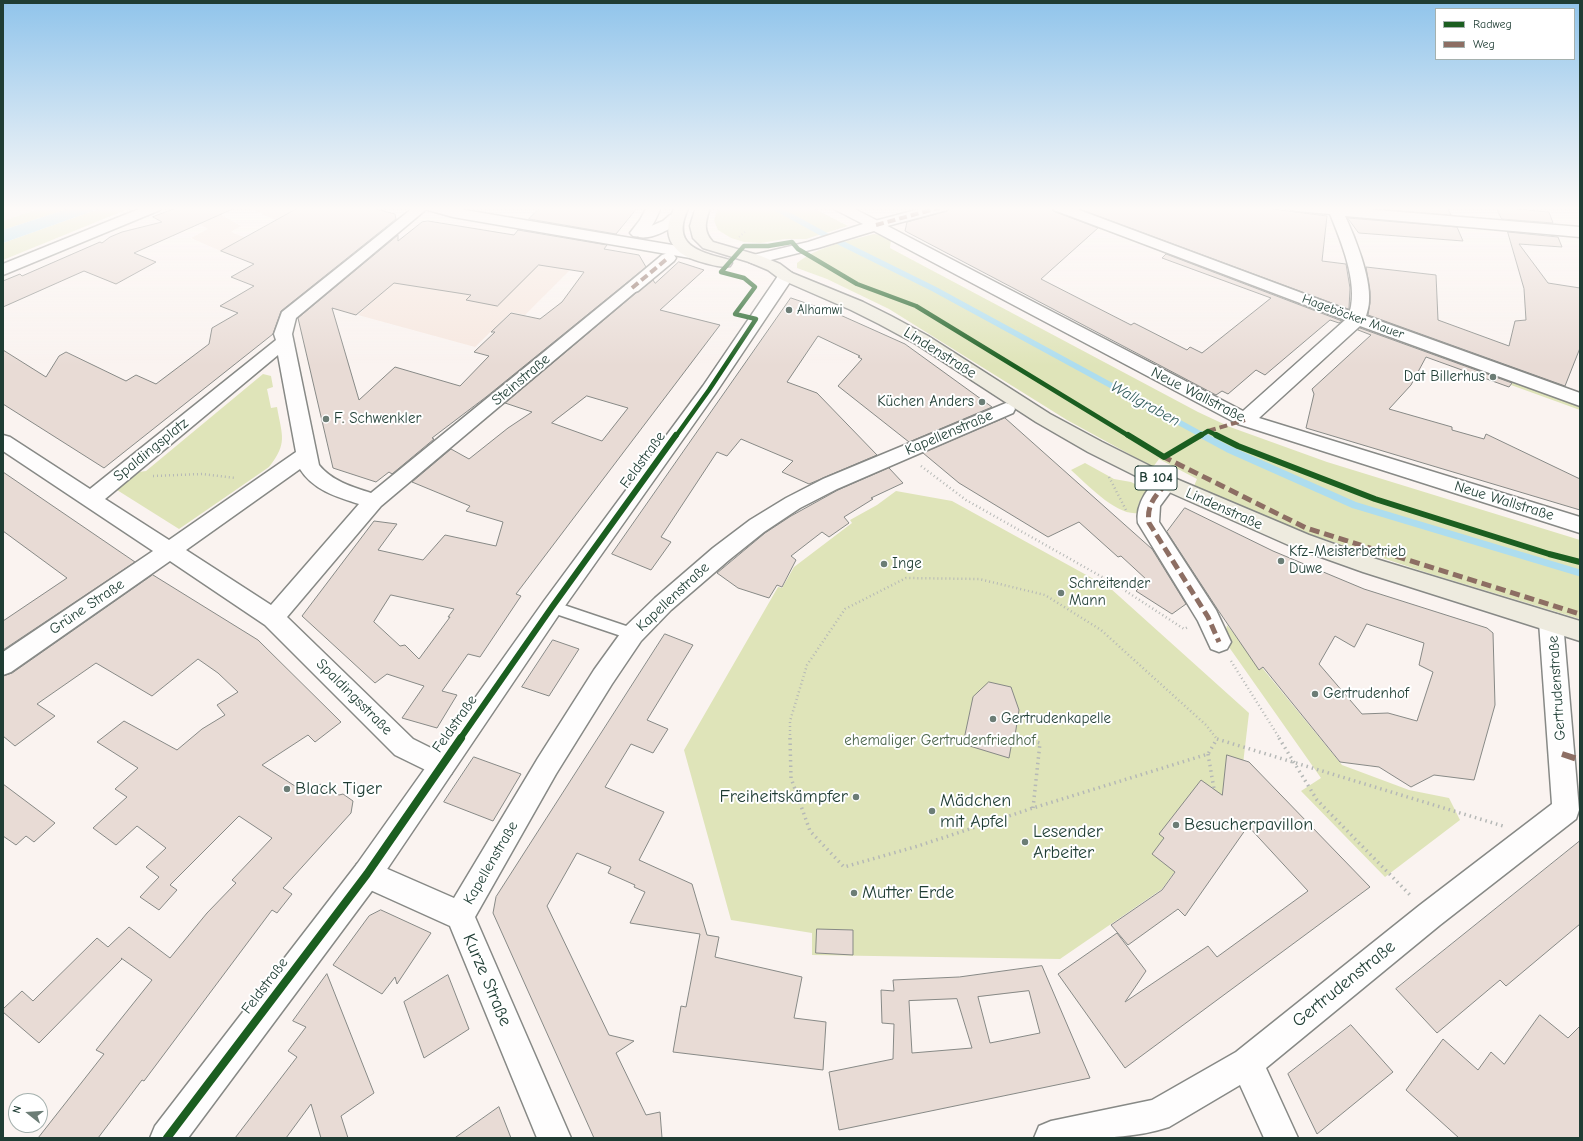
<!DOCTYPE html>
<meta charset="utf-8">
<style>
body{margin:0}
#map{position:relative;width:1583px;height:1141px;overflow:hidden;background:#faf3f0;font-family:"Comic Neue",sans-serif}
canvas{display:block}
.frame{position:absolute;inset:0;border:4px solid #1f3d34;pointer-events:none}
.legend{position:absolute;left:1435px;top:8px;width:140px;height:52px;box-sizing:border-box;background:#fff;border:1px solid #a5b1ae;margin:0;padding:5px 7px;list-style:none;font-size:12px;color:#1f3d34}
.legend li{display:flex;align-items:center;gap:8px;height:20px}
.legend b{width:20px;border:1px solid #a5b1ae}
.north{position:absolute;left:8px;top:1093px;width:40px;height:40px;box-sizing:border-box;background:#fff;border:1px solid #a5b1ae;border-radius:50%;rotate:287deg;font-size:11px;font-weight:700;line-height:16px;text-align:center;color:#1f3d34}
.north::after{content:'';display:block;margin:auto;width:14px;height:18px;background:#6c7d76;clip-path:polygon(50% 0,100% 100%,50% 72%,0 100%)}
</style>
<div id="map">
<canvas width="1583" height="1141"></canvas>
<div class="frame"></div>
<ul class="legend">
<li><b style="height:5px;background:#1b5e20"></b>Radweg</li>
<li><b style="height:5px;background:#8d6e63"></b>Weg</li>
</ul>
<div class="north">N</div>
</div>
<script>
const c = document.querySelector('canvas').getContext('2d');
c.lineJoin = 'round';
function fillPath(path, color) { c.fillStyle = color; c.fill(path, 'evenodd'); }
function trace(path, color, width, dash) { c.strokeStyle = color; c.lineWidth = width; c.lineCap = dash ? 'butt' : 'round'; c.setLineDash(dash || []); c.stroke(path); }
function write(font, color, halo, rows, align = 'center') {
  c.font = font + ' "Comic Neue",sans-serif'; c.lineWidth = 4; c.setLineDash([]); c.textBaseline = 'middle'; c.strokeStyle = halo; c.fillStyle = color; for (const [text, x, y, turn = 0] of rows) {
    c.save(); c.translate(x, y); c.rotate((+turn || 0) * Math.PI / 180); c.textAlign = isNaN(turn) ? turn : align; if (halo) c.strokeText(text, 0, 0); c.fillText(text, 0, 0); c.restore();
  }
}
fillPath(new Path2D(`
 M3 207H43L3 221Z
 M171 207H207L241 226 231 232 257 242 232 256 191 238 208 229Z
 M248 207H369L395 214 396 218 366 241 290 227Z
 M445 223 590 247 570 270 525 315 511 312 475 347 358 315 395 281 393 272Z`), '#f6e7df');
fillPath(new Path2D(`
 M43 207H73L3 230V221Z
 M104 207H133L3 260V243Z
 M718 207H811L848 226 806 239H785L761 243 744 242 731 238 718 230 714 221Z
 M874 234 883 235 891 240 890 248 1198 412 1230 427 1327 462 1580 540V619L1431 574 1309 534 1194 486 1197 479 1159 459 1153 467 1067 420 889 309 827 279 797 268V263C818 246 849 241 874 234Z
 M263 374 271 376 273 387 267 389 271 408 277 407C282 436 288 443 269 467L179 529 117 490 139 472 146 471Z
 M1513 381 1580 405V410L1511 385Z
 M1085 463 1114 479 1131 482 1147 490 1139 502 1138 513C1116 516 1087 484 1071 470Z
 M896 491 952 501 1110 588 1249 713 1241 781 1162 889 1060 959 812 955V933L731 920 684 750 778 587 782 588 794 567 852 523 850 520 877 505Z
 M1227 625 1342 765 1409 790 1449 798 1460 820 1385 877 1301 791 1321 778 1224 640Z`), '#dfe4b9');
fillPath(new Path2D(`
 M73 207H104L3 243V230Z`), '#adddef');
trace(new Path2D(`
 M774 207 827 236 934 289 1204 436`), '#adddef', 5.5);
trace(new Path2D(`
 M1202 435 1228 449 1354 505 1580 573`), '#adddef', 7);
const building = new Path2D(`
 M179 207H237L134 253 156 262 116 284 84 271 3 307V281L20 274 22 276 100 242 102 243 110 237 122 232 162 222 153 217Z
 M300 207H368L395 214 396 219 281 311 273 334 104 468 3 404V350L46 377 59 356 66 352 126 381 136 375 156 384 209 344 212 328 238 313 220 306 254 286 231 277 254 264 221 251Z
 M541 207H638L616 234 529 219Z
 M950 207H1051L1053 211 1098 228 1041 279 1131 325 1134 323 1187 350 1190 347 1202 353 1271 298 1162 258 1166 254 1342 321 1339 323 1330 320 1265 375 1256 370 1228 394 1222 391 1216 395 905 231 907 222 947 211Z
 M1074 207H1257L1327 216 1322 261 1346 264 1350 288 1349 309Z
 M1353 207H1447L1451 215Z
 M1496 207 1549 212 1553 223 1502 219Z
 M1348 218 1457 227 1463 241 1359 233Z
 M428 221 514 235 518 230 607 245 604 249 639 255 646 267 486 397 432 438 434 439 392 474 389 472 376 482 333 468 298 318 398 235V241L422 222ZM539 265 584 272 562 302 540 319 511 313 491 332H495L474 352 489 356 460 386 395 367 359 400 332 308 356 315 394 283 471 295 466 300 497 306Z
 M1508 232 1558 237 1562 247 1519 244 1548 283 1580 288V348L1565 386 1368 315 1370 303V292L1366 267 1436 275 1438 320 1509 346 1515 321 1526 320 1524 289Z
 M679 262 704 270 660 310 720 325 516 594 521 596 480 657 468 654 442 691 457 695 437 728 402 718 424 686 387 674 375 683 302 616 374 521 397 524 378 550 423 560 445 535 496 546 503 522 466 511 470 506 412 482 451 449 469 459 508 428 532 412 505 403 636 293 653 280 655 283ZM587 396 628 408 602 441 552 423ZM391 595 454 609 448 617H450L419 659 405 645 400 646 374 622Z
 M791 298 838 314 905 344 992 407 909 442 838 386 862 359 858 357 860 356 818 336 787 382 817 393 877 455 809 484 782 472 793 461 741 439 727 456 717 452 661 537 671 542 651 570 612 554Z
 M1360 328 1512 383 1509 387 1426 357 1411 385 1389 409 1452 427V430L1484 439 1486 434 1580 479V510L1306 428 1314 394 1312 389 1371 335 1358 330Z
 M1005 418 1152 549 1186 604 1172 614 1136 591 1147 580 1121 556 1118 557 1079 522 1048 537 959 483 923 453Z
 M889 468 903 483 871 498 873 499 844 517 849 523 829 537 822 532 791 556 796 560 782 587 777 585 769 598 738 588 717 573 765 533 791 516 838 490Z
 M3 472 135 562 3 650V621L67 578 3 531Z
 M1185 508 1273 551 1364 589 1487 628 1493 633 1495 705 1474 780 1434 775 1411 787 1379 767 1340 762 1263 667 1259 670 1218 610 1167 532ZM1367 624 1424 643 1419 665 1433 672 1417 721 1388 713 1362 714 1319 664 1335 636 1354 647Z
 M153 575 258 640 341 722 315 742 308 735 262 765 309 795 320 784 339 795 343 794 353 801 351 813 283 888 292 894 277 913 272 910 144 1081 142 1080 98 1138H38L104 1054 96 1050 152 980 121 958 122 959 39 1043 3 1012V1009L22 991 33 1001 97 938 108 947 129 927 170 958 207 913 236 883 232 880 272 838 239 816 170 885 177 890 159 910 140 897 159 877 146 867 166 848 137 826 116 845 93 828 127 797 115 789 138 768 97 742 124 721 177 750 202 729 225 715 217 705 238 692 218 673 198 659 152 696 96 663 37 704 55 716 15 746 3 736V676L12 673Z
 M665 634 693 645 647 720 668 729 653 753 631 744 605 787 664 812 639 860 692 884 707 935 719 937 715 957 802 977 794 1018 826 1022 823 1070 673 1052 681 1006 686 1007 700 934 630 923 645 892 634 887 635 885 608 873 611 867 577 853 547 906 609 1035 634 1041 616 1053 646 1115 660 1112 662 1138H594L493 913 496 897Z
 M553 640 579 649 549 696 522 687Z
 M989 682 1011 687 1019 710 1014 742 1011 747 1009 758 963 744 973 697Z
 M1227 755 1249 762 1370 887 1125 1068 1058 974 1117 933 1146 971 1125 1002 1208 946 1217 957 1308 891 1248 826 1185 916 1178 909 1128 945 1111 925 1162 890 1175 872 1152 854 1164 838 1159 834 1201 780 1222 795Z
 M474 757 521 774 493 821 444 802Z
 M3 784 55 823 34 842 26 836 16 845 3 836Z
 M1580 841V924L1506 986 1500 980 1437 1033 1396 989Z
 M381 910 431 933 397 984 395 977 382 994 333 965 369 916Z
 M817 929 853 930V955L816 953Z
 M1042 966 1090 1078 839 1130 829 1072 893 1059 894 1024 882 1023 881 990 894 991 893 980 959 977ZM1029 991 1040 1033 990 1043 978 997ZM957 999 972 1048 912 1053 909 1001Z
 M327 974 374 1093 341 1116 348 1138H321L311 1104 286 1138H235L297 1057 288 1051 306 1027 293 1021Z
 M448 975 469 1029 424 1058 404 1002Z
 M1540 1015 1568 1038 1580 1026V1138H1459L1406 1090 1443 1039 1478 1070 1491 1052 1504 1064Z
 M1351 1025 1393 1072 1317 1134 1288 1074Z
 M499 1107 511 1138H455Z`);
fillPath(building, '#e8dbd5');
trace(building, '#878986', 1);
const service = new Path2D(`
 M552 601 638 630 640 634 638 638 633 640 547 611 545 607 547 603Z`);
const pedestrian = new Path2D(`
 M927 207H949L947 210 876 229 871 228 869 225 871 222Z
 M668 253 674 255 676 258 674 261 638 291 632 293 626 291 624 288 626 285 662 255Z`);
const minor = new Path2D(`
 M144 207H162L160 210 3 275V264Z
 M414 207H429L296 318 292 334 319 465C332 481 352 487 371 493L626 285 632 283 638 285 640 288 381 506 287 617 413 739 451 758 455 766 451 774 442 778 395 755 265 625 170 561 11 672 3 675V652L153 551 3 451V435L10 437 90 489 276 340 274 334 282 312ZM278 355 296 452 169 540 105 499ZM300 469C313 490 337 497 359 504L271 605 186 550Z
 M647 207H661C656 219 648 240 633 236L630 233 640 220Z
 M834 207H851L1243 411 1345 320 1054 210 1052 207H1071L1350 311C1358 282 1341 241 1330 214L1297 211 1292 210 1290 207H1341L1580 227V237L1345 216C1355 237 1371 278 1369 301 1369 306 1367 312 1366 316L1580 393V406L1360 326 1259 418 1580 517V533L1238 424 874 231 818 248 755 264 749 262 747 259 749 256 808 242 863 224 836 210Z
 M1006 403 1013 405 1015 409 1013 413 837 489 800 508 764 532 729 560 671 610 641 641 612 684 556 774 475 917 571 1138H537L450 926 357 884 353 874 357 864 367 860 454 898 538 758 594 670 625 627 655 598 713 548 750 520 786 498 823 479Z
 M1167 476 1174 478 1177 483 1160 506 1159 522 1216 610 1231 642 1227 649 1219 652 1211 649 1198 621 1138 523C1135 505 1149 481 1167 476Z
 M1551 613 1559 615 1563 622 1579 810 1576 819 1440 925 1266 1068 1298 1138H1264L1240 1085 1169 1127C1127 1141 1079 1138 1034 1138L1039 1126 1051 1121 1152 1100 1236 1052 1420 905 1552 804 1539 622 1543 615Z`);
const tertiary = new Path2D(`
 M426 207H447L690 248 695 250 698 253 695 256 690 258 453 217 428 210Z
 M675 214 680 215 682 218C675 228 651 240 639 237L636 234 639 231 663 221 670 215Z
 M786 271 792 273 794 276 715 394 560 613 377 884 188 1138H150L155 1126 357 864 544 601 703 386 780 273Z`);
const primary = new Path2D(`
 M675 207H689C669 246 700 252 730 260L732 263 730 266C721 268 713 265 705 263 675 256 658 238 675 207Z
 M696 207H710C706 221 702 230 713 242L761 256 780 264 792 273 863 302 891 316 928 336 1050 414 1102 442 1174 478 1309 535 1376 559 1580 621V641L1363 572 1293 547 1160 488 1088 452 1036 422 916 344 879 324 851 310 780 279 768 270 749 262 703 248 693 238 690 226Z`);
trace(service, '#878986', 3);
trace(pedestrian, '#878986', 3);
trace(minor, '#878986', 3);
trace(tertiary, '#878986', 3);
trace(primary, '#878986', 3);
trace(new Path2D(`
 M739 237 745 232`), '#b5b8b6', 2, [1, 2.5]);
trace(new Path2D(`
 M921 466 966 500 1118 586 1184 629 1188 627
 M153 476 202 474 236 478
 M1109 477 1126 510
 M1231 661 1280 739
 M1013 736 1026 739
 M790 739V721L807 665 845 609 906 578 979 579 1045 595 1101 630 1206 725 1217 739`), '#b5b8b6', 2.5, [1, 3]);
trace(new Path2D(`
 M790 738 791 778 810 831 844 867 918 846 1033 808 1208 754 1217 739
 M1022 738 1040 743 1033 808
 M1279 738 1317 800 1412 897
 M1217 739 1503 826
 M1208 754 1214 789`), '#b5b8b6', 3.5, [1.5, 4]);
fillPath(service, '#fefdfd');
fillPath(pedestrian, '#fefdfd');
fillPath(minor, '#fefdfd');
fillPath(tertiary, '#fefdfd');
fillPath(primary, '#eeebdf');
trace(new Path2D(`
 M876 225 942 207
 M632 288 668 258
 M1208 431 1245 420`), '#8d6e63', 4, [8, 4]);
trace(new Path2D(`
 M1162 456 1306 528 1580 614
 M1167 483C1156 495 1146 505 1149 523L1208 617 1219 642`), '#8d6e63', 5, [10, 5]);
trace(new Path2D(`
 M1562 754 1580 760`), '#8d6e63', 6, [14, 6]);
trace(new Path2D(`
 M676 436 709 390 756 319 735 314 755 287 744 278 721 272 744 246H768L792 242 798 249 857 284 916 306 1129 436
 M1200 436 1208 431 1218 436`), '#1b5e20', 4.5);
trace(new Path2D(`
 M1128 435 1164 457 1201 435
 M1216 435 1238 446 1375 499 1549 554 1580 562
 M460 739 552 607 676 435`), '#1b5e20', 6);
trace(new Path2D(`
 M167 1138 367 874 461 738`), '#1b5e20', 8);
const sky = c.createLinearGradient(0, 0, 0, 366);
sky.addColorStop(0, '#90c4eb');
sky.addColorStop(0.57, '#fdfaf8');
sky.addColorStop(1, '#fdfaf800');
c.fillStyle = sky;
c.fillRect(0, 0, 1583, 366);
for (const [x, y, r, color] of [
 [789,310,4,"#6c7d76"],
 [1493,377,4,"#6c7d76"],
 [982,402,4,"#6c7d76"],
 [326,419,4,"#6c7d76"],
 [1281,561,4,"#6c7d76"],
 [884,564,4,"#6c7d76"],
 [1061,593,4,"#6c7d76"],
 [1315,694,4,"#6c7d76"],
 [993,719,4,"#6c7d76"],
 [287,789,4,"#6c7d76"],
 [856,797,4,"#6c7d76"],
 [932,811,4,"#6c7d76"],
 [1176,825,4,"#6c7d76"],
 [1025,842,4,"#6c7d76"],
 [854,893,4,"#6c7d76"]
]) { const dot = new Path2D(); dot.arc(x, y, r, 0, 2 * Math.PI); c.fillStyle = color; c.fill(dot); trace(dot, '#fff', 1.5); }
write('13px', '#1f3d34', '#fff', [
 ["Alhamwi",797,310]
], 'left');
write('13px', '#1f3d34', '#fff', [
 ["Hageböcker Mauer",1353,317,20]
]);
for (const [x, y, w] of [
 [1156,478,42]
]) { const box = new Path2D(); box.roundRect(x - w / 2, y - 12, w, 24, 3); c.fillStyle = '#fff'; c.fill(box); trace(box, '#1f3d34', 1); }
write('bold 14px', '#1f3d34', null, [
 ["B 104",1156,478]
]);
write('15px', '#1f3d34', '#fff', [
 ["Lindenstraße",940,353,32],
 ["Steinstraße",521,380,-40],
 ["Neue Wallstraße",1198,395,27],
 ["Kapellenstraße",949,433,-23],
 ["Spaldingsplatz",151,450,-39],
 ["Feldstraße",643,460,-54],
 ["Neue Wallstraße",1504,501,17],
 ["Lindenstraße",1224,509,24],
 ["Kapellenstraße",673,597,-43],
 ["Grüne Straße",87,607,-34],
 ["Gertrudenstraße",1557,688,-94],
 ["Spaldingsstraße",354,697,45],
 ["Feldstraße",455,724,-55],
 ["Kapellenstraße",491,863,-60],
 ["Feldstraße",265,986,-53]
]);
write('15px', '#1f3d34', '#fff', [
 ["Dat Billerhus",1485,377,"right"],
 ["Küchen Anders",974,402,"right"],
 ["F. Schwenkler",334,419],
 ["Kfz-Meisterbetrieb",1289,552],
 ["Duwe",1289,569],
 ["Inge",892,564],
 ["Schreitender",1069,584],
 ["Mann",1069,601],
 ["Gertrudenhof",1323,694],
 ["Gertrudenkapelle",1001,719]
], 'left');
write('15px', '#4a644a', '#fff', [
 ["ehemaliger Gertrudenfriedhof",940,741]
]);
write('italic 16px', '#3a6262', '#fff', [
 ["Wallgraben",1145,404,29]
]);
write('18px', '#1f3d34', '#fff', [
 ["Black Tiger",295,789],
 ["Freiheitskämpfer",848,797,"right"],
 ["Mädchen",940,801],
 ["mit Apfel",940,822],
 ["Besucherpavillon",1184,825],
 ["Lesender",1033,832],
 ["Arbeiter",1033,853],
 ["Mutter Erde",862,893]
], 'left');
write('18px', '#1f3d34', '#fff', [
 ["Kurze Straße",487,980,67],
 ["Gertrudenstraße",1344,984,-39]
]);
</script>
